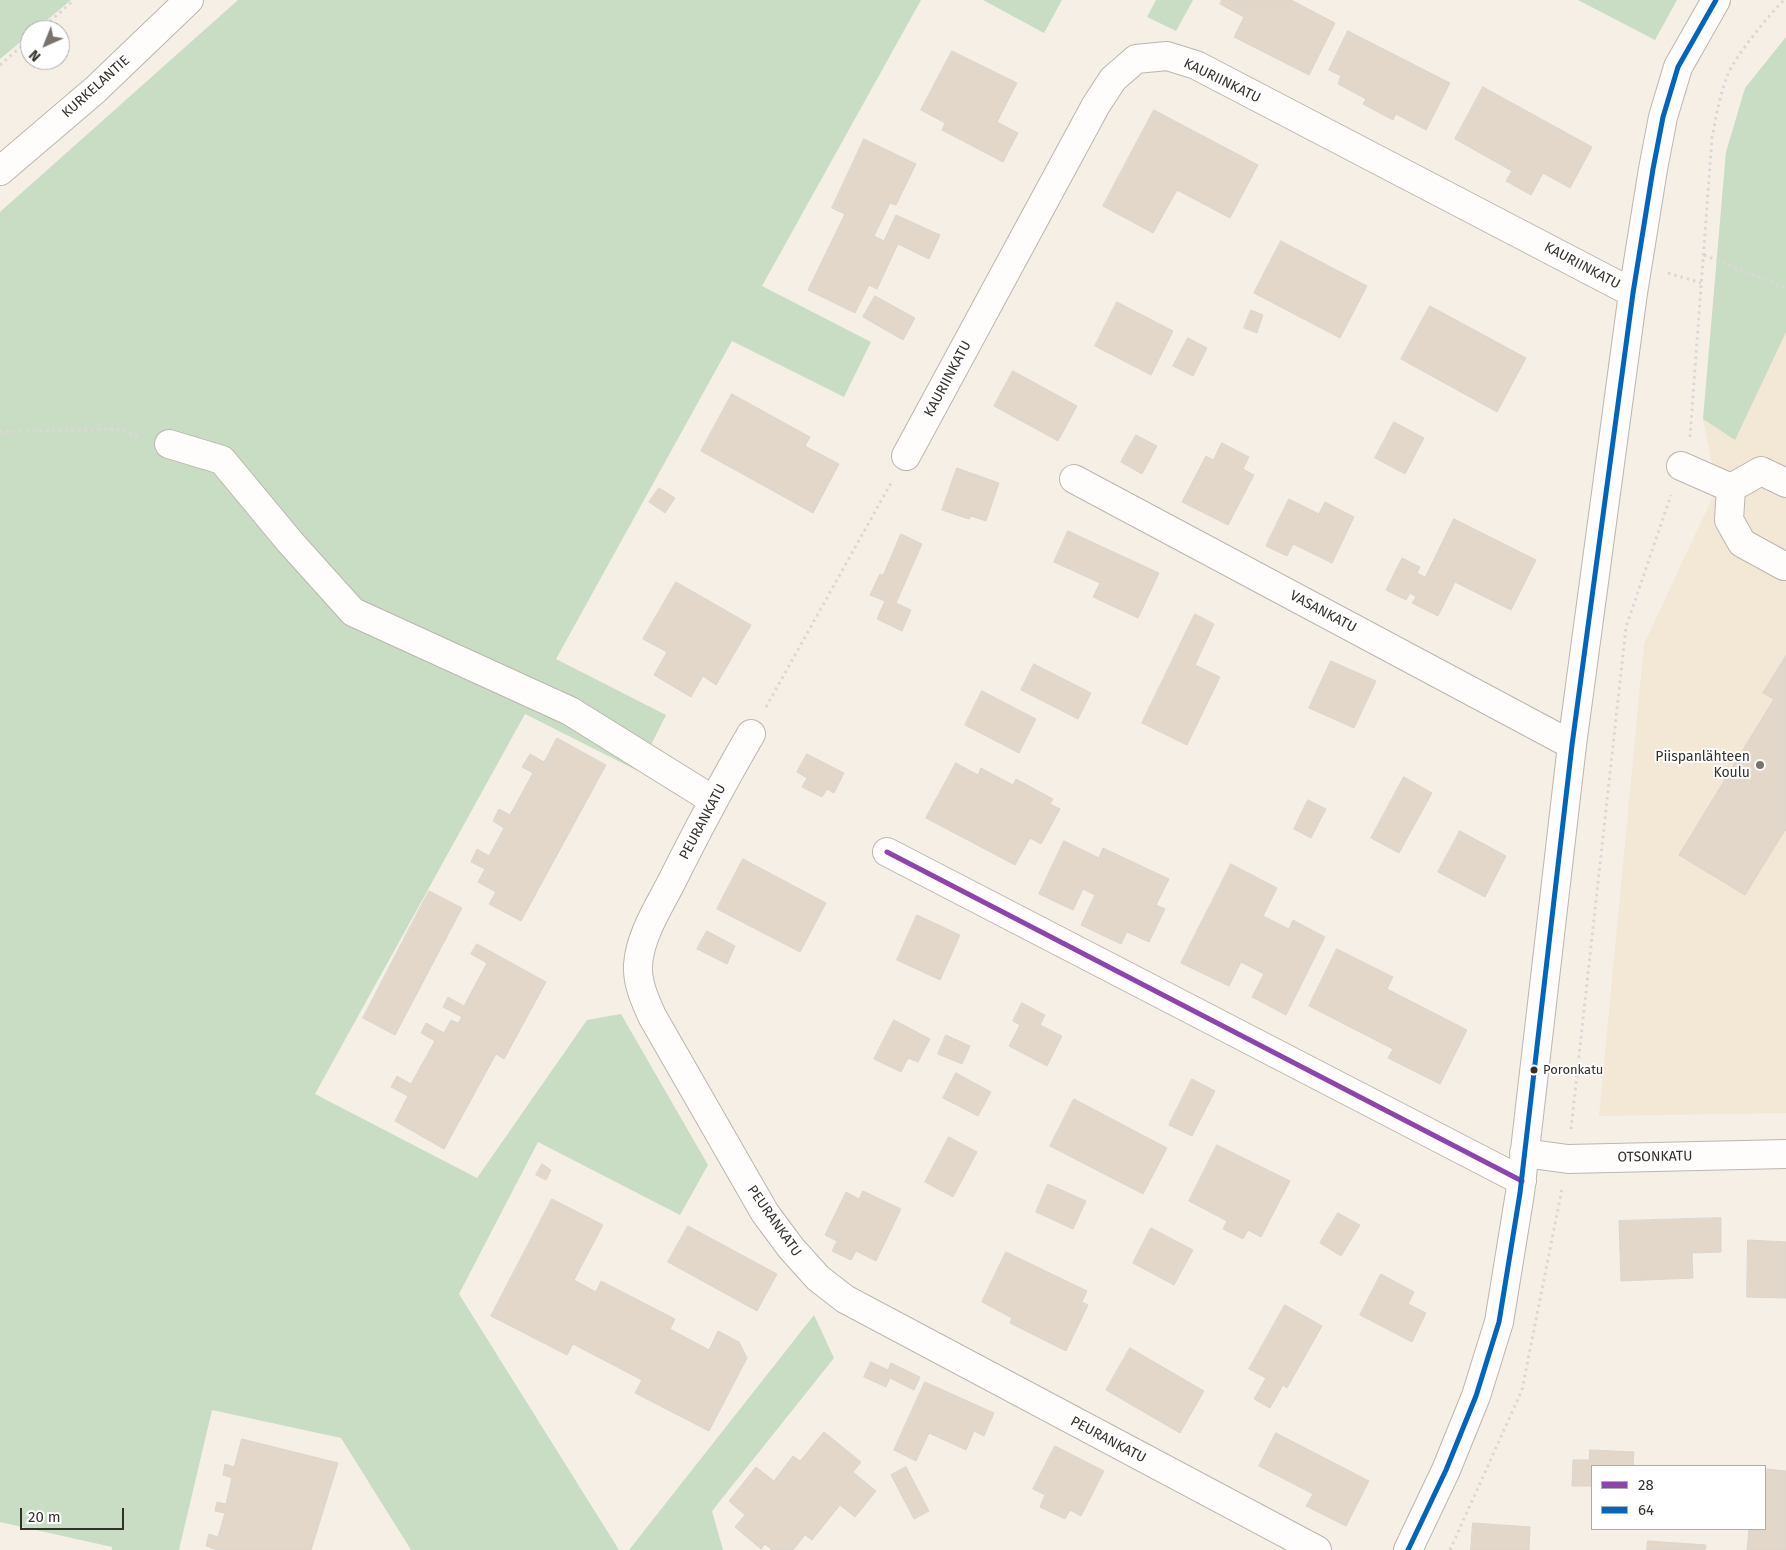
<!DOCTYPE html>
<meta charset="utf-8">
<style>
body{margin:0}
#map{position:relative;width:1786px;height:1550px;overflow:hidden;background:#f6efe6;font-family:"Fira Sans",sans-serif}
canvas{display:block}
.legend{position:absolute;left:1591px;top:1465px;width:175px;height:65px;box-sizing:border-box;background:#fff;border:1px solid #aeacaa;margin:0;padding:6px 9px;list-style:none;font-size:15px;color:#34302a}
.legend li{display:flex;align-items:center;gap:10px;height:25px}
.legend b{width:25px;border:1px solid #aeacaa}
.north{position:absolute;left:20px;top:20px;width:50px;height:50px;box-sizing:border-box;background:#fff;border:1px solid #aeacaa;border-radius:50%;rotate:224deg;font-size:14px;font-weight:700;line-height:20px;text-align:center;color:#34302a}
.north::after{content:'';display:block;margin:auto;width:18px;height:22px;background:#78736c;clip-path:polygon(50% 0,100% 100%,50% 72%,0 100%)}
.scale{position:absolute;left:20px;top:1508px;width:104px;height:22px;box-sizing:border-box;border:2px solid #34302a;border-top:0;padding-left:6px;font-size:15px;line-height:18px;white-space:nowrap;color:#34302a;-webkit-text-stroke:4px #fff;paint-order:stroke}
</style>
<div id="map">
<canvas width="1786" height="1550"></canvas>
<ul class="legend">
<li><b style="height:6px;background:#8e44ad"></b>28</li>
<li><b style="height:6px;background:#0065bd"></b>64</li>
</ul>
<div class="north">N</div>
<div class="scale">20 m</div>
</div>
<script>
const c = document.querySelector('canvas').getContext('2d');
c.lineJoin = 'round';
function fillPath(path, color) { c.fillStyle = color; c.fill(path, 'evenodd'); }
function trace(path, color, width, dash) { c.strokeStyle = color; c.lineWidth = width; c.lineCap = dash ? 'butt' : 'round'; c.setLineDash(dash || []); c.stroke(path); }
function write(font, color, halo, rows, align = 'center') {
  c.font = font + ' "Fira Sans",sans-serif'; c.lineWidth = 4; c.setLineDash([]); c.textBaseline = 'middle'; c.strokeStyle = halo; c.fillStyle = color; for (const [text, x, y, turn = 0] of rows) {
    c.save(); c.translate(x, y); c.rotate((+turn || 0) * Math.PI / 180); c.textAlign = isNaN(turn) ? turn : align; if (halo) c.strokeText(text, 0, 0); c.fillText(text, 0, 0); c.restore();
  }
}
fillPath(new Path2D(`
 M1786 37V1113L1599 1116 1644 644 1717 488 1703 419 1726 152Z`), '#f3e7d6');
fillPath(new Path2D(`
 M0 0H71L35 30H30V34L0 59Z
 M238 0H921L762 286 871 342 844 397 732 341 556 659 666 715 638 771 525 714 315 1094 477 1178 587 1020 621 1014 708 1165 680 1215 538 1142 459 1294 619 1550H411L341 1438 212 1410 179 1550H112V1547L0 1522V212Z
 M983 0H1062L1044 33Z
 M1156 0H1193L1176 31 1147 17Z
 M1578 0H1677L1655 40Z
 M1786 37V332L1735 440 1703 419 1726 152 1745 88Z
 M814 1315 834 1358 712 1511 723 1550H629Z`), '#c8ddc3');
const building = new Path2D(`
 M1222 0H1291L1335 23 1309 75 1234 37 1244 17 1220 4Z
 M1348 31 1450 83 1426 130 1396 114 1393 120 1363 104 1366 99 1338 84 1341 76 1329 70Z
 M952 51 1017 83 997 122 1018 133 1003 162 942 130 945 123 921 110Z
 M1483 87 1592 147 1570 188 1543 173 1531 195 1506 181 1512 171 1455 139Z
 M1154 110 1258 165 1230 218 1177 190 1153 233 1103 206Z
 M864 139 916 164 896 205 890 203 874 236 884 241 896 215 940 235 929 259 898 244 877 289 869 285 855 313 808 290 845 214 832 208Z
 M1281 241 1367 286 1340 338 1254 293Z
 M875 296 915 318 903 340 863 317Z
 M1117 302 1173 331 1151 375 1095 346Z
 M1430 306 1526 358 1497 412 1401 359Z
 M1251 310 1263 315 1257 333 1244 328Z
 M1188 338 1207 348 1193 376 1173 366Z
 M1013 371 1077 406 1058 441 994 406Z
 M732 394 810 437 805 446 839 464 813 513 701 451Z
 M1394 422 1424 438 1405 474 1375 458Z
 M1136 435 1157 446 1142 474 1121 462Z
 M1222 443 1249 457 1243 469 1254 475 1228 525 1182 502 1206 456 1213 460Z
 M957 468 999 483 986 521 971 516 969 519 942 510Z
 M659 488 675 498 665 513 649 502Z
 M1289 499 1319 514 1325 502 1354 517 1332 563 1293 544 1287 556 1266 546Z
 M1454 519 1536 560 1511 610 1455 582 1438 616 1412 603 1416 597 1410 593 1406 600 1386 590 1402 558 1420 567 1417 573 1425 577Z
 M1068 531 1159 573 1138 618 1093 597 1100 583 1054 562Z
 M901 534 922 544 896 603 911 610 902 631 877 619 885 601 870 595 880 574 883 575Z
 M676 582 751 625 716 685 703 676 691 697 654 675 667 652 643 639Z
 M1195 614 1214 624 1195 665 1220 677 1187 745 1142 723Z
 M1786 656V831L1785 830 1745 895 1679 855 1774 699 1763 693Z
 M1331 661 1376 681 1354 728 1309 708Z
 M1034 664 1091 693 1078 719 1021 690Z
 M982 691 1036 719 1019 753 965 725Z
 M557 738 606 765 521 921 489 904 496 892 478 882 485 869 471 862 477 849 489 856 504 828 493 821 499 809 510 815 533 773 522 767 530 754 544 762Z
 M807 754 844 773 834 793 827 789 822 797 802 787 807 778 797 772Z
 M956 763 978 775 981 768 1013 785 1016 779 1053 799 1050 804 1060 809 1041 844 1030 838 1015 865 926 818Z
 M1404 777 1432 793 1399 853 1371 838Z
 M1308 800 1326 809 1311 838 1294 829Z
 M1460 831 1506 856 1485 897 1438 872Z
 M1064 841 1099 858 1103 848 1169 879 1156 905 1165 909 1149 942 1127 932 1121 944 1081 925 1095 895 1083 889 1073 910 1039 894Z
 M743 859 826 903 800 952 717 909Z
 M1231 864 1277 888 1263 916 1289 929 1293 920 1325 937 1286 1015 1252 997 1264 974 1241 962 1229 986 1181 963Z
 M429 891 462 908 395 1035 363 1018Z
 M917 915 960 935 940 980 897 960Z
 M707 931 735 946 727 964 697 949Z
 M477 944 546 982 504 1059 496 1054 444 1149 395 1121 408 1096 391 1087 397 1076 411 1084 435 1041 421 1033 426 1023 444 1033 451 1020 458 1023 462 1017 443 1007 448 997 464 1006 487 963 471 954Z
 M1337 949 1393 977 1387 989 1467 1030 1440 1084 1388 1058 1393 1049 1309 1006Z
 M1022 1003 1045 1015 1040 1025 1062 1036 1047 1066 1009 1046 1020 1025 1013 1021Z
 M894 1020 930 1039 918 1062 908 1058 901 1072 874 1059Z
 M946 1035 970 1046 962 1064 938 1054Z
 M956 1073 991 1092 978 1116 943 1098Z
 M1192 1079 1215 1091 1192 1136 1169 1125Z
 M1074 1099 1167 1148 1143 1194 1050 1146Z
 M949 1137 977 1152 953 1197 925 1182Z
 M1217 1145 1290 1181 1261 1237 1248 1230 1243 1239 1223 1229 1227 1221 1189 1201Z
 M542 1164 551 1170 546 1180 536 1175Z
 M1048 1184 1086 1201 1073 1229 1036 1212Z
 M863 1191 901 1209 876 1261 856 1251 851 1260 832 1251 837 1241 825 1235 846 1192 859 1199Z
 M552 1199 603 1225 574 1280 596 1292 601 1281 675 1319 670 1329 709 1350 718 1331 739 1342 747 1358 709 1431 635 1393 642 1380 573 1344 567 1355 491 1316Z
 M1338 1213 1360 1225 1341 1256 1320 1243Z
 M1721 1218V1252L1692 1253 1693 1278 1621 1281 1619 1221Z
 M688 1226 777 1274 757 1311 668 1262Z
 M1151 1228 1193 1250 1174 1285 1133 1263Z
 M1748 1240 1786 1242V1298L1747 1297Z
 M1006 1252 1087 1291 1082 1302 1088 1305 1066 1351 1010 1323 1012 1318 982 1302Z
 M1381 1274 1414 1292 1408 1304 1426 1313 1412 1342 1360 1315Z
 M1285 1305 1322 1326 1287 1388 1283 1385 1270 1408 1254 1399 1266 1378 1249 1369Z
 M1130 1348 1204 1391 1180 1433 1106 1390Z
 M871 1362 888 1370 891 1363 920 1377 914 1390 890 1378 886 1387 864 1377Z
 M925 1382 994 1413 984 1436 974 1431 966 1450 929 1433 916 1461 894 1450Z
 M824 1432 861 1462 853 1472 876 1491 855 1517 840 1505 812 1540 805 1535 793 1550H772L765 1544 761 1549 735 1527 745 1515 729 1501 756 1467 774 1481 793 1456 800 1461Z
 M1276 1433 1369 1481 1346 1526 1306 1506 1313 1494 1259 1466Z
 M242 1439 338 1463 311 1550H214L215 1549 206 1546 209 1534 218 1537 225 1513 215 1511 217 1502 226 1504 232 1478 223 1475 225 1464 234 1467Z
 M1055 1446 1104 1471 1081 1516 1070 1510 1065 1519 1040 1507 1045 1495 1033 1489Z
 M1590 1450 1634 1452 1633 1466H1592V1486H1572L1573 1460H1589Z
 M906 1467 929 1511 914 1519 891 1475Z
 M1765 1469 1786 1471V1550H1747L1749 1529H1765Z
 M1473 1523 1530 1527 1529 1550H1471Z
 M1648 1541 1706 1545 1705 1550H1647Z`);
fillPath(building, '#e3d7c9');
trace(building, '#dad5ce', 1);
const minor = new Path2D(`
 M0 171 95 90 189 0
 M169 444 222 460 290 542 353 612 570 711 713 800
 M906 456 1096 105 1113 79 1136 59 1167 56 1196 65 1633 293
 M1681 466 1731 488
 M1074 479 1572 745
 M1731 488 1729 520 1742 543 1784 566H1786
 M1731 488 1761 471 1786 483
 M751 734C723 782 697 831 672 881 659 907 640 935 638 965 637 983 645 1000 652 1016L765 1213 791 1248 818 1278 845 1299 1317 1550
 M887 852 1522 1181
 M1524 1153 1568 1159 1786 1154
 M1408 1550 1446 1470 1476 1396 1499 1322 1520 1193 1572 745 1633 293 1653 169 1663 117 1678 67 1716 0`);
trace(minor, '#bbb6af', 30);
trace(new Path2D(`
 M40 30 74 0
 M0 65 30 39
 M1704 255 1786 288
 M1668 273 1701 283
 M0 432 116 429 138 436
 M1690 437 1712 138C1716 116 1720 94 1728 74 1737 54 1768 16 1784 0
 M766 707 891 483
 M1571 1129 1626 627 1671 495
 M1450 1550 1522 1390 1562 1189`), '#dad8d6', 3, [2.5, 4]);
trace(minor, '#fefdfb', 28);
trace(new Path2D(`
 M887 852 1522 1181`), '#8e44ad', 5);
trace(new Path2D(`
 M1408 1550 1446 1470 1476 1396 1499 1322 1520 1193 1572 745 1633 293 1653 169 1663 117 1678 67 1716 0`), '#0065bd', 5);
for (const [x, y, r, color] of [
 [1760,765,5,"#78736c"],
 [1534,1070,4.5,"#34302a"]
]) { const dot = new Path2D(); dot.arc(x, y, r, 0, 2 * Math.PI); c.fillStyle = color; c.fill(dot); trace(dot, '#fff', 2); }
write('13px', '#34302a', '#fff', [
 ["Poronkatu",1543,1070]
], 'left');
write('14px', '#34302a', '#fff', [
 ["KAURIINKATU",1222,81,26],
 ["KURKELANTIE",96,87,-42],
 ["KAURIINKATU",1582,266,28],
 ["KAURIINKATU",948,379,-62],
 ["VASANKATU",1323,612,28],
 ["PEURANKATU",703,822,-62],
 ["OTSONKATU",1655,1157,-1],
 ["PEURANKATU",774,1221,55],
 ["PEURANKATU",1108,1440,28]
]);
write('14px', '#34302a', '#fff', [
 ["Piispanlähteen",1750,757],
 ["Koulu",1750,773]
], 'right');
</script>
